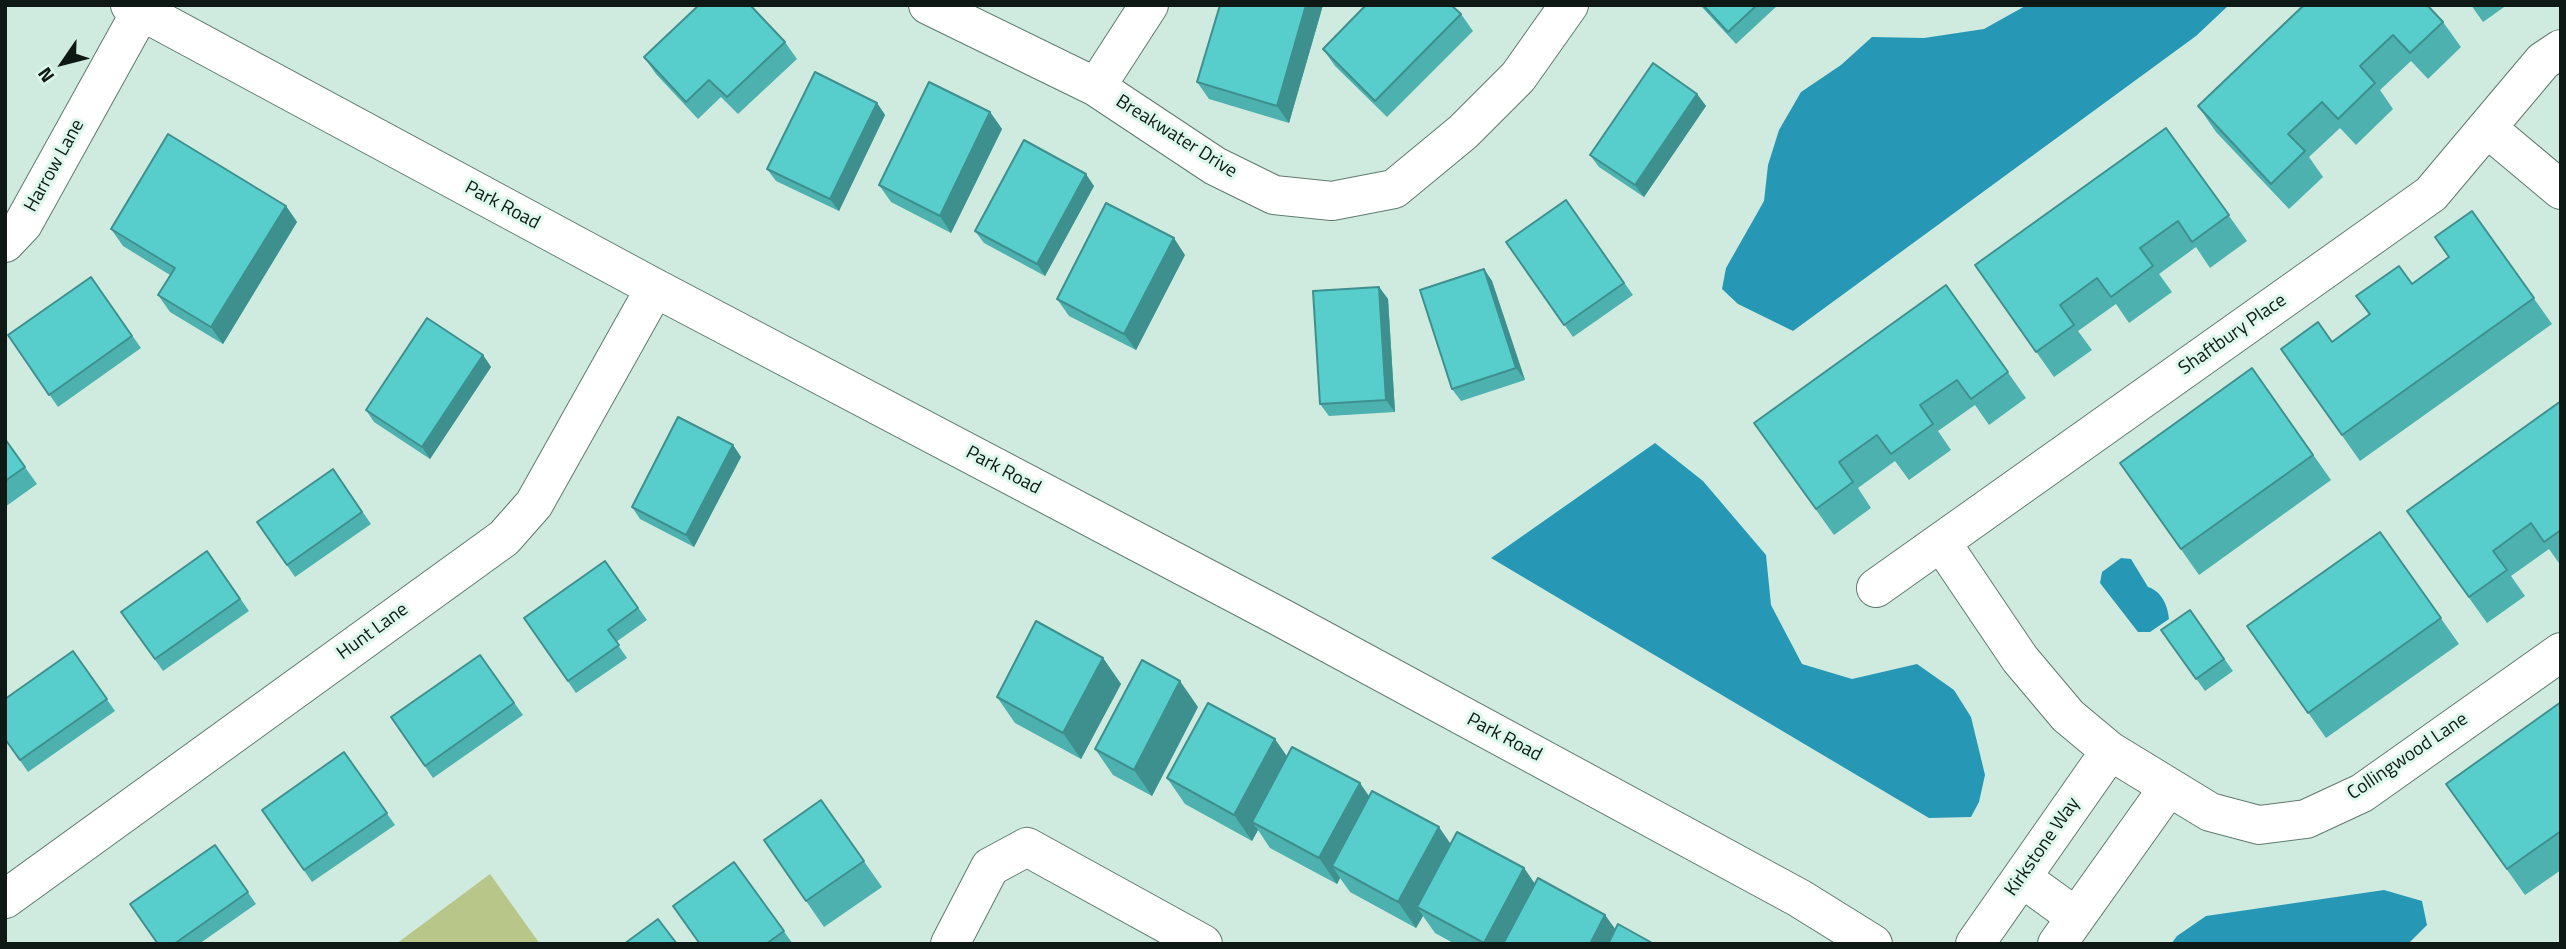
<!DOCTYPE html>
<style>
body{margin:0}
#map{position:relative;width:2566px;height:949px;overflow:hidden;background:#cfebdf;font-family:"Titillium Web",sans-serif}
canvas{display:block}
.frame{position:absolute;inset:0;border:7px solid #0e1815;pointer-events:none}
.north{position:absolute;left:28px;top:28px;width:70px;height:70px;-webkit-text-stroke:5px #dcf8ec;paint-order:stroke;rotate:235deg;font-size:19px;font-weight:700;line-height:28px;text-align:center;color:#0e1815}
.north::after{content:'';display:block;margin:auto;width:24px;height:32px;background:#0e1815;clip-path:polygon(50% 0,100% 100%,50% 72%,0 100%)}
</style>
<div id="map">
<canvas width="2566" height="949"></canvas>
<div class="frame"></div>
<div class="north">N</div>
</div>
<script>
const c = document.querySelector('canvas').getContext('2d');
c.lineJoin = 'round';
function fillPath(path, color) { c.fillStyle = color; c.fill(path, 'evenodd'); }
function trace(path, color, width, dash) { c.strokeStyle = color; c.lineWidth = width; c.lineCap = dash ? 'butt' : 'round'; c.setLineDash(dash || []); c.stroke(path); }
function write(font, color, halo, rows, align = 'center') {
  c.font = font + ' "Titillium Web",sans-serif'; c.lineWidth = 6; c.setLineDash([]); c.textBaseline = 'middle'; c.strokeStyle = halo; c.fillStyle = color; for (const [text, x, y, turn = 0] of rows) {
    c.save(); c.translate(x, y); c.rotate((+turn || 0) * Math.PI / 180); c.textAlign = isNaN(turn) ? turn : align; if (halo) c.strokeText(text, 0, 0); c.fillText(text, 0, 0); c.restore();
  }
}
fillPath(new Path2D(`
 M490 874 540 944H396Z`), '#b9c68a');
fillPath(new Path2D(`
 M2027 5H2229L2196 36 1793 331 1738 304 1722 289 1726 268 1764 201 1768 165 1779 130 1801 92 1841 65 1872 37 1924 38 1984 29Z
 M1655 443 1703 481 1766 555 1771 605 1802 664 1852 679 1917 664 1954 690 1971 717 1985 775 1979 802 1971 817 1929 818 1491 558Z
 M2121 558 2131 559 2148 587C2161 591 2168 605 2169 619L2150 632H2138L2100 583 2102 572Z
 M2384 890 2422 901 2427 925 2408 944H2171L2177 936 2206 916Z`), '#2698b5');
const minor = new Path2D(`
 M130 5 655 288 1280 617 1799 898 1873 944
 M928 5 1096 87 1215 166 1274 195 1332 201 1394 189 1463 132 1518 77 1569 5
 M1096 87 1149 5
 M2487 128 2561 190
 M5 243 23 224 141 11
 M1941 542 2020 659 2068 716 2110 751 2210 812 2259 825 2306 819 2362 793 2561 652
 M1876 588 2431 194 2543 61 2561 49
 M2022 878 2076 917
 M5 899 504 538 534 504 655 288
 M950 944 990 867 1027 847 1203 944
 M1975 944 2110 751
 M2057 944 2168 788`);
trace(minor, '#607a70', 40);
trace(minor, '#fff', 38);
fillPath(new Path2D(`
 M1220 5H1323L1289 123 1209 99 1197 82Z
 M1700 5H1778L1736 44Z
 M2304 5 2443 22 2461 47 2428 79 2411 61 2380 90 2393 109 2356 145 2340 128 2309 157 2323 177 2289 209 2216 132 2198 106Z
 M2471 5H2507L2483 22Z
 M1461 14 1473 31 1387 117 1335 66 1323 49Z
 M785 42 797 59 738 114 721 97 698 119 656 74 644 57Z
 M1697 94 1706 106 1644 197 1599 167 1590 155Z
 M877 103 885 115 839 211 776 181 767 169Z
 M990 112 1002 129 951 233 891 202 879 185Z
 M2166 128 2247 241 2210 268 2196 247 2159 274 2172 292 2129 323 2116 304 2078 331 2092 350 2054 377 1975 265Z
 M1094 186 1045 276 984 243 975 231Z
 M1566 200 1633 295 1573 337 1506 242Z
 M286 206 297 222 223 344 170 312 158 295 170 275 123 246 111 229Z
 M2472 211 2552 324 2360 461 2281 349 2332 342 2369 315 2356 296 2412 284 2449 257Z
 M1185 255 1136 350 1069 316 1057 299Z
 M1484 269 1492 281 1525 380 1461 401 1452 389Z
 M91 277 141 348 58 407 8 335Z
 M1946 285 2026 398 1989 425 1975 405 1938 431 1951 450 1909 480 1895 461 1858 488 1871 508 1834 535 1754 423Z
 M1379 287 1388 299 1395 412 1329 416 1320 404Z
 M483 355 491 367 430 459 374 422 366 410Z
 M2252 368 2331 480 2199 575 2120 463Z
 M2561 401V566L2549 549 2511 576 2525 596 2487 623 2407 511Z
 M5 439 37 484 5 507Z
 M733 445 741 457 694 547 640 519 632 507Z
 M333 469 371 524 295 577 257 522Z
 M2380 532 2459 644 2326 738 2247 626Z
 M207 551 249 611 163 671 121 612Z
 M605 561 647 620 616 642 627 658 576 693 524 618Z
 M2190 610 2233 671 2205 691 2161 630Z
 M73 651 115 711 28 772 5 739Z
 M480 655 523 715 433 778 391 717Z
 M1103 658 1121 684 1081 759 1015 723 997 697Z
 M2561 702V870L2525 895 2446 784Z
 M1198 707 1152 796 1113 775 1095 749Z
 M344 752 395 825 312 882 262 810Z
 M1287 757 1369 797 1451 844 1524 868 1535 884 1605 915 1615 929 1654 944H1455L1435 933 1423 916 1416 928 1350 892 1340 878 1337 884 1270 848 1258 830 1252 841 1185 804 1167 778Z
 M821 800 882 887 824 927 764 840Z
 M215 845 256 904 199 944H158Z
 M734 862 793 944H700Z`), '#4cb1af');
fillPath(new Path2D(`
 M1306 5H1323L1289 123 1277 106Z
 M1697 94 1706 106 1644 197 1635 185Z
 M877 103 885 115 839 211 830 199Z
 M990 112 1002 129 951 233 940 216Z
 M1086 174 1094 186 1045 276 1037 264Z
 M286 206 297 222 223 344 211 327Z
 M1174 238 1185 255 1136 350 1124 334Z
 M1484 269 1492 281 1525 380 1516 368Z
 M1379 287 1388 299 1395 412 1386 400Z
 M483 355 491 367 430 459 422 447Z
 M733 445 741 457 694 547 686 535Z
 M1103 658 1121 684 1081 759 1063 733Z
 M1180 681 1198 707 1152 796 1134 770Z
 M1275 739 1293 765 1252 822 1258 830 1252 841 1234 815Z
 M1360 783 1378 809 1332 866 1340 878 1337 884 1319 858Z
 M1439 827 1457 853 1417 907 1423 916 1416 928 1398 902Z
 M1524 868 1542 894 1515 944H1484Z
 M1605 915 1623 940 1621 944H1590Z`), '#3e908f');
const building = new Path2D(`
 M699 5H750L785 42 727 97 709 80 686 102 644 57Z
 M1220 5H1306L1277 106 1197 82Z
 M1366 5H1451L1461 14 1375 101 1323 49Z
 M1703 5H1757L1728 32Z
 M2304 5H2427L2443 22 2410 53 2393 35 2360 66 2375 83 2338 119 2322 102 2288 134 2305 151 2271 184 2198 106Z
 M1653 63 1697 94 1635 185 1590 155Z
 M815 72 877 103 830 199 767 169Z
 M929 82 990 112 940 216 879 185Z
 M2166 128 2229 215 2192 242 2178 221 2140 248 2153 266 2111 297 2097 278 2060 305 2074 325 2036 352 1975 265Z
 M168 134 286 206 211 327 158 295 175 268 111 229Z
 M1024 140 1086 174 1037 264 975 231Z
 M1566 200 1624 283 1564 325 1506 242Z
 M1106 203 1174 238 1124 334 1057 299Z
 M2472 211 2534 298 2342 435 2281 349 2318 322 2332 342 2370 314 2356 296 2399 266 2412 284 2449 257 2435 237Z
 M1484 269 1516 368 1452 389 1420 290Z
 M91 277 132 336 49 395 8 335Z
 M1946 285 2008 372 1971 399 1957 380 1920 405 1933 424 1891 454 1877 435 1839 462 1853 482 1816 509 1754 423Z
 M1379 287 1386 400 1320 404 1313 291Z
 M427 318 483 355 422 447 366 410Z
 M2252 368 2313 455 2181 549 2120 463Z
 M2561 401V530L2544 542 2531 523 2493 551 2507 570 2469 597 2407 511Z
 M678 417 733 445 686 535 632 507Z
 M5 439 25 467 5 481Z
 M333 469 362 512 287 565 257 522Z
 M2380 532 2441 618 2308 713 2247 626Z
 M207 551 240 599 155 659 121 612Z
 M605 561 638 608 608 630 619 645 568 681 524 618Z
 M2190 610 2224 659 2196 679 2161 630Z
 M1036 621 1103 658 1063 733 997 697Z
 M73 651 107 699 20 760 5 739V699Z
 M480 655 514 703 425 766 391 717Z
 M1142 660 1180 681 1134 770 1095 749Z
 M2561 702V831L2507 869 2446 784Z
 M1208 703 1275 739 1234 815 1167 778Z
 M1292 747 1360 783 1319 858 1252 822Z
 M344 752 387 813 304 870 262 810Z
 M1372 791 1439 827 1398 902 1332 866Z
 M821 800 864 861 806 901 764 840Z
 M1457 832 1524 868 1484 943 1417 907Z
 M215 845 248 892 174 944H158L130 904Z
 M734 862 784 931 766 944H700L673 906Z
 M1538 878 1605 915 1590 944H1503Z
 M658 919 677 944H624Z
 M1618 924 1654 944H1608Z`);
fillPath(building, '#58cecc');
trace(building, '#3e908f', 2);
write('19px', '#0e1815', '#dcf8ec', [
 ["Breakwater Drive",1176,137,32],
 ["Harrow Lane",55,166,-61],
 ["Park Road",502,206,28],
 ["Shaftbury Place",2233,335,-35],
 ["Park Road",1003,471,28],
 ["Hunt Lane",373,632,-36],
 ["Park Road",1504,738,28],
 ["Collingwood Lane",2408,757,-34],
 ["Kirkstone Way",2043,847,-55]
]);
</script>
